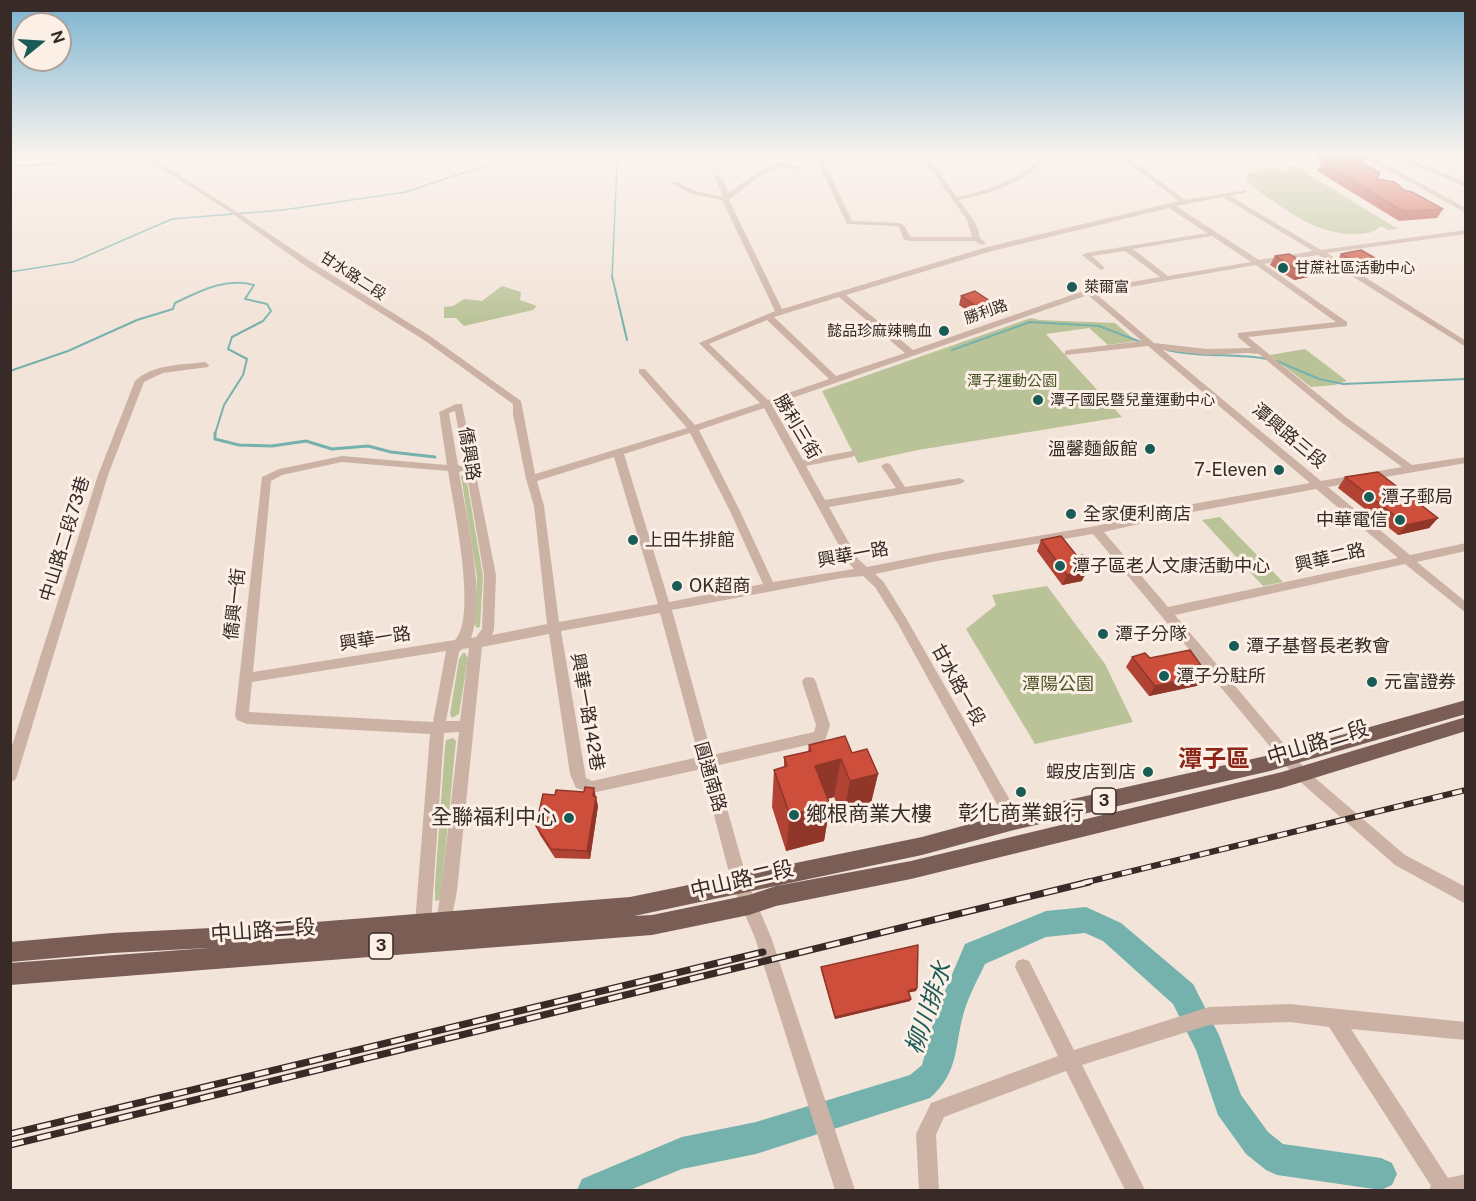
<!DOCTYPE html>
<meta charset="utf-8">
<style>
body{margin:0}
#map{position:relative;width:1476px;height:1201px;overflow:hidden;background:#f3e4d9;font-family:"Public Sans",sans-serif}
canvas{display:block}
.frame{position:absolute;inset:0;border:12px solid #372a27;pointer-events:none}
.north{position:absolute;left:12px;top:12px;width:60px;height:60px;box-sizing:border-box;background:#fbefe6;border:2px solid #ada09a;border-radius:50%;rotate:72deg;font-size:16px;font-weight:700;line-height:24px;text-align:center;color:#372a27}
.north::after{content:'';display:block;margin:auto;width:21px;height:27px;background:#195b57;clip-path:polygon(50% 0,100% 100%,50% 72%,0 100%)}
</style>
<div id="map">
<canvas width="1476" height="1201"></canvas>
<div class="frame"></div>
<div class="north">N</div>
</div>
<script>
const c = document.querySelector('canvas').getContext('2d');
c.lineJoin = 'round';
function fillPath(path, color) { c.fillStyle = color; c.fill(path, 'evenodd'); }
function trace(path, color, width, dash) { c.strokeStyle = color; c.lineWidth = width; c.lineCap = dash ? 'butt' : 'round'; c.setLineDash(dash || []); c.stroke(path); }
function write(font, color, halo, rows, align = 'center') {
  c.font = font + ' "Public Sans","Noto Sans TC",sans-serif'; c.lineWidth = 6; c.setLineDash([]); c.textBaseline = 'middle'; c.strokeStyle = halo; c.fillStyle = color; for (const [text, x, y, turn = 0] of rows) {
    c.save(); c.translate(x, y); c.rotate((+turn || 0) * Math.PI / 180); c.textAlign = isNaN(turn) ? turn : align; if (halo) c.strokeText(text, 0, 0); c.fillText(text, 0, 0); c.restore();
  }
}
fillPath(new Path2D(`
 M1287 166H1295L1398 229 1388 230 1381 226C1374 233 1365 234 1355 234 1313 234 1284 208 1250 185L1246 180 1248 174 1264 169 1295 172Z
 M502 286 521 292 520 300 537 306 533 310 464 326 456 318H444V307L453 306 464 299 482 301Z
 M1031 318 1039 320 1115 323 1136 341 1108 345 1089 328 1046 334 1122 417 918 450 858 463 822 391Z
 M1305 349 1347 381 1335 385 1311 387 1270 355Z
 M463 475 466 476 483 576 480 627 477 628 475 625 477 577 461 476Z
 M1220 517 1283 582 1263 586 1202 520Z
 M1047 586 1105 664 1133 722 1035 744 966 629 996 605 992 595Z
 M463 653H465L468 658 459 714 452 718 450 714 459 659Z
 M453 738 456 741 441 895 440 900 435 901V884L445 746 446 740Z`), '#bac398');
trace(new Path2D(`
 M586 154 593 155
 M594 155 617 164 612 278
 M603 156 640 159 669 154
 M10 166 53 164 132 154
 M10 272 73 262 172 219 283 210 406 192 520 154`), '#76b2ad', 1.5);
trace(new Path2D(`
 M612 276 627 340
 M952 350 1030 322 1099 326 1141 342
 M1167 350C1200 358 1234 353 1267 359
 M1277 361 1319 379 1343 384 1466 379
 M10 371 68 351 137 320 173 309 175 303C200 291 226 277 254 285L245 299 267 304 271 311 263 321 232 337 228 349 247 359 243 375 224 405 215 434`), '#76b2ad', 2);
trace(new Path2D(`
 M215 433V439L239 445 272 446 306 441 332 449 368 446 391 452 435 457`), '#76b2ad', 3);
fillPath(new Path2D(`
 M1086 907 1121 923 1193 984 1219 1035 1241 1095 1268 1132 1283 1144 1381 1158 1392 1163 1397 1174 1392 1185 1381 1190 1277 1175 1266 1170 1246 1154 1218 1115 1196 1050 1173 1004 1103 941 1085 933 1046 937 985 964C978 979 969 995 964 1012 954 1046 960 1071 930 1098L756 1154 682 1169 630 1190H577L582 1179 682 1137 756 1122 910 1075 922 1065 936 1012 965 944 1046 911Z`), '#76b2ad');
fillPath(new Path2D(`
 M139 154H146L234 210 313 263 430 336 521 401 535 474 687 428 639 373V369H645L695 425 760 403 699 343 775 311 722 200 692 194 672 184V182H676L696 191 723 197 714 175H718L725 183 728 193 757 173 781 162 801 167V169L799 170 783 165 761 175 729 200 782 309 987 247 1179 201 1127 162V160L1133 154H1139L1133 161 1185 200 1246 190V192L1230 196 1321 250 1466 230V234L1327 253 1466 341V347L1318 255 1264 264 1347 322V326L1248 337 1347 418 1412 465 1466 457V463L1328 487 1410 555 1466 543V551L1417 562 1466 602V613L1405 564 1175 615 1307 771 1405 855 1466 887V904L1395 865 1297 779 1093 534 937 561 875 574 883 581 906 618 1019 816 1021 821 1019 826 1014 828 1009 826 898 624 875 587 863 576 842 578 672 610 712 755 814 732 816 725 802 682 804 678 809 677 814 678 816 682 830 725 825 741 715 766 748 883 771 937 855 1190H835L755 938 732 884 702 769 592 793 576 788 570 774 549 634 482 647 457 891 450 927 444 929 438 927 436 921 441 891 459 732 444 733 431 923 429 929 423 931 417 929 415 923 430 734 247 724 237 720 235 716 262 477 279 469 342 456 447 465 439 412 456 404H462L496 575 494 630 492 635 547 624 534 506 526 479 513 414V404L424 340 307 267 230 212ZM1223 197 1313 251 1259 260 1176 206ZM1169 208 1207 233 1086 253 1082 255 1101 270 1105 268 1092 256 1125 251 1160 277 1086 290 913 350 846 295 992 251ZM1212 236 1251 262 1168 276 1133 249ZM1256 265 1336 322 1238 333V337L1251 348 1207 349 1154 343 1095 293ZM1088 295 1142 341 1068 350 1065 351V355L1148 346 1310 483 1187 505 1096 526 937 553 867 567 858 559 829 507 960 484 965 481 960 478 905 487 890 464 886 463 881 466 896 488 825 500 806 466 852 457 857 454 852 451 803 460 772 405ZM839 297 905 353 836 376 774 317ZM767 320 829 379 768 400 709 344ZM1163 350 1207 355 1248 353 1259 354 1341 422 1402 467 1321 481ZM764 408 848 562 854 569 773 582 740 511 699 430ZM455 411 465 468 458 465 449 413ZM690 433 730 511 763 584 669 602 624 454ZM614 457 658 604 559 622 544 506 537 481ZM342 462 448 471C453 504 478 617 455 640L253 672 271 481 282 475ZM466 470 484 575 482 629 476 637 471 638C487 600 466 514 459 472ZM1316 489 1398 558 1168 607 1104 532 1187 513ZM660 613 699 757 592 781 586 778 561 631ZM469 648 460 721H446L459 652 462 649ZM446 651 433 722 249 712 252 682Z
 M814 154H820L852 221 899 223 904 225 910 236 912 237H972L967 220 920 154H926L957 197C992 190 1013 181 1041 158L1046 159C1022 184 993 193 959 200 968 212 978 223 980 238L986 243 982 245 974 241H912L904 240 899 227 896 226 847 224Z
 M1359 154H1366L1466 208V213Z
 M1387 154H1395L1466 182V187Z
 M1452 154 1466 156V160L1453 155Z
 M205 362 209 365 208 367 163 373 144 382 108 475 17 776 15 780 10 782V752L98 475 135 381C152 364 183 365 205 362Z
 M1023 959 1029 961 1074 1050 1209 1007 1290 1004 1466 1022V1040L1351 1029 1448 1178 1466 1174V1190H1429L1431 1186 1329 1027 1290 1022 1209 1025 1082 1065 1145 1190H1125L1066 1071 944 1117 936 1135 939 1190H919L916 1134 931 1103 1058 1056 1015 967 1017 961Z`), '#ccb2a5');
fillPath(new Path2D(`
 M1466 700V714L1270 771 1014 830 922 855 634 916 652 915 749 895 776 886 911 861 1282 772 1466 717V731L1282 788 911 879 776 906 749 915 652 935 10 985V963L208 948 112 953 10 962V942L112 933 290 924 630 897 922 837 1014 812 1270 755Z`), '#7a5e56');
const railFar1 = new Path2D(`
 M1083 883 1466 790`);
const rail = new Path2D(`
 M10 1134 763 952
 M10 1145 1089 882`);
trace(railFar1, '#372a27', 6);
trace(rail, '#372a27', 7);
trace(railFar1, '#fbefe6', 4, [10]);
trace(rail, '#fbefe6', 4.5, [14]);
fillPath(new Path2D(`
 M1318 154H1364L1367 155 1363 164 1377 179 1404 190 1443 209 1437 218 1399 221 1317 171 1322 162 1316 158Z
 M1289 254 1308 277 1294 280 1270 265 1275 256Z
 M1341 254 1382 262 1380 265 1359 269 1339 257Z
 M961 296 993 303 990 312 988 313V314L977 317 959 305Z
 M1345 477 1438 518 1429 528 1398 535 1338 488Z
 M1041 540 1082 581 1062 585 1037 551Z
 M1132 657 1150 658 1201 685 1149 696 1126 667Z
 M809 745 852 753 878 774 869 811 843 818 834 797 828 799 830 805 824 841 786 851 772 807 774 770 784 767V757L808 752Z
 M584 792 597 797 596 799 598 806 590 859 555 858 540 835 536 826 555 795Z
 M821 967 917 988 916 991 909 992 911 999 910 1001 835 1019 821 970Z`), '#b14334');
fillPath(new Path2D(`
 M1367 155 1363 164 1352 158Z
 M1382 262 1380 265 1359 269 1361 265Z
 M1313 268 1308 277 1294 280 1299 271Z
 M993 303 990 312 988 313V314L977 317 979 308Z
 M1438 518 1429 528 1398 535 1407 525Z
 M1090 565 1082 581 1062 585 1067 575 1083 566Z
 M1208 675 1201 685 1149 696 1155 686Z
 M841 759 834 797 810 803 815 766Z
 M878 774 869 811 843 818 850 781Z
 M594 788 598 806 590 859 587 851Z
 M830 805 824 841 786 851 790 815Z
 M917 988 916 991 907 993 908 991Z
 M911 999 910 1001 835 1019V1017Z`), '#90372a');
const building = new Path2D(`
 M1326 154H1364L1367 155 1352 158 1380 173 1377 179 1395 182 1404 190 1412 192 1443 209 1404 212 1322 162 1337 161Z
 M1361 250 1382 262 1361 265 1341 254Z
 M1289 254 1313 268 1299 271 1275 256Z
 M975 291 993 303 988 304 990 305 979 308 961 296Z
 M1378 472 1438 518 1407 525 1345 477Z
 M1061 536 1077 556 1083 555 1090 565 1083 566 1087 571 1067 575 1041 540Z
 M1190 650 1208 675 1155 686 1132 657 1145 653 1150 658Z
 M845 736 852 753 867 749 878 774 850 781 841 759 815 766 830 805 790 815 774 770 787 766 784 757 811 751 809 745Z
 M585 787 594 788 593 796 596 797 587 851 551 849 536 826 543 794 555 795 556 790 584 792Z
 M918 945 917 988 908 991 911 999 835 1017 821 967Z`);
fillPath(building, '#ce4e3c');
trace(building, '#90372a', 1.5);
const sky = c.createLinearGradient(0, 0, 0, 322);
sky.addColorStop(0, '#7ab3d0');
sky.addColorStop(0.48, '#faf3ee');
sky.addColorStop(1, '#faf3ee00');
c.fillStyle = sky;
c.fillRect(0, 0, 1476, 322);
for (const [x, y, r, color] of [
 [1283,268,6,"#195b57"],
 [1072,287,6,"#195b57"],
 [944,331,6,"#195b57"],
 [1038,400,6,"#195b57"],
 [1150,449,6,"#195b57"],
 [1279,470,6,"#195b57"],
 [1369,497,6,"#195b57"],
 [1071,514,6,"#195b57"],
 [1400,520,6,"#195b57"],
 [633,540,6,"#195b57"],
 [1060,566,6,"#195b57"],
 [677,586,6,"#195b57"],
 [1103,634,6,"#195b57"],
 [1234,646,6,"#195b57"],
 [1164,676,6,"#195b57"],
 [1372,682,6,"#195b57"],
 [1148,772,6,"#195b57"],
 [1021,792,6,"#195b57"],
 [794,815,6,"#195b57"],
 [569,818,6,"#195b57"]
]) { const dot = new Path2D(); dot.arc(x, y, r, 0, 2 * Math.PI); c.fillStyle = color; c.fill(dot); trace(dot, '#fbefe6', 2); }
write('15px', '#372a27', '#fbefe6', [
 ["甘蔗社區活動中心",1295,268],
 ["萊爾富",1084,287],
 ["懿品珍麻辣鴨血",932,331,"right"],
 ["潭子國民暨兒童運動中心",1050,400]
], 'left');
write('15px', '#372a27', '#fbefe6', [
 ["甘水路二段",353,276,33],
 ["勝利路",986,312,-19]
]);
write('15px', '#4c5729', '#fbefe6', [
 ["潭子運動公園",1012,381]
]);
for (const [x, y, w] of [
 [1104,801,24],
 [381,946,24]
]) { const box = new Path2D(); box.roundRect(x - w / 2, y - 13, w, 26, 4.5); c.fillStyle = '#fbefe6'; c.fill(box); trace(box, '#372a27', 1.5); }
write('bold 16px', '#372a27', null, [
 ["3",1104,801],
 ["3",381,946]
]);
write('18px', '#372a27', '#fbefe6', [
 ["勝利三街",797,427,59],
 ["潭興路三段",1289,436,40],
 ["僑興路",469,454,81],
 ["中山路二段73巷",65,539,-73],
 ["興華一路",853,555,-10],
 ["興華二路",1330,558,-13],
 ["僑興一街",235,604,-84],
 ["興華一路",375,639,-9],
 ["甘水路一段",958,685,61],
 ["興華一路142巷",587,712,80],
 ["圓通南路",710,777,74]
]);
write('18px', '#372a27', '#fbefe6', [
 ["溫馨麵飯館",1138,449,"right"],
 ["7-Eleven",1267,470,"right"],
 ["潭子郵局",1381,497],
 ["全家便利商店",1083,514],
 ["中華電信",1388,520,"right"],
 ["上田牛排館",645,540],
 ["潭子區老人文康活動中心",1072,566],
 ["OK超商",689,586],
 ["潭子分隊",1115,634],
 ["潭子基督長老教會",1246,646],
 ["潭子分駐所",1176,676],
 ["元富證券",1384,682],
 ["蝦皮店到店",1136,772,"right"]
], 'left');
write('18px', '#4c5729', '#fbefe6', [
 ["潭陽公園",1058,684]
]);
write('21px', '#372a27', '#fbefe6', [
 ["中山路二段",1318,743,-17],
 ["中山路二段",742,880,-13],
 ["中山路二段",263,931,-4]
]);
write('21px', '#372a27', '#fbefe6', [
 ["彰化商業銀行",1021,814],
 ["鄉根商業大樓",806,815,"left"],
 ["全聯福利中心",557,818,"right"]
]);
write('bold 24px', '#8c271a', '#fbefe6', [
 ["潭子區",1214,760]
]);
write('italic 24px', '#195b57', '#fbefe6', [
 ["柳川排水",929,1008,-71]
]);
</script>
